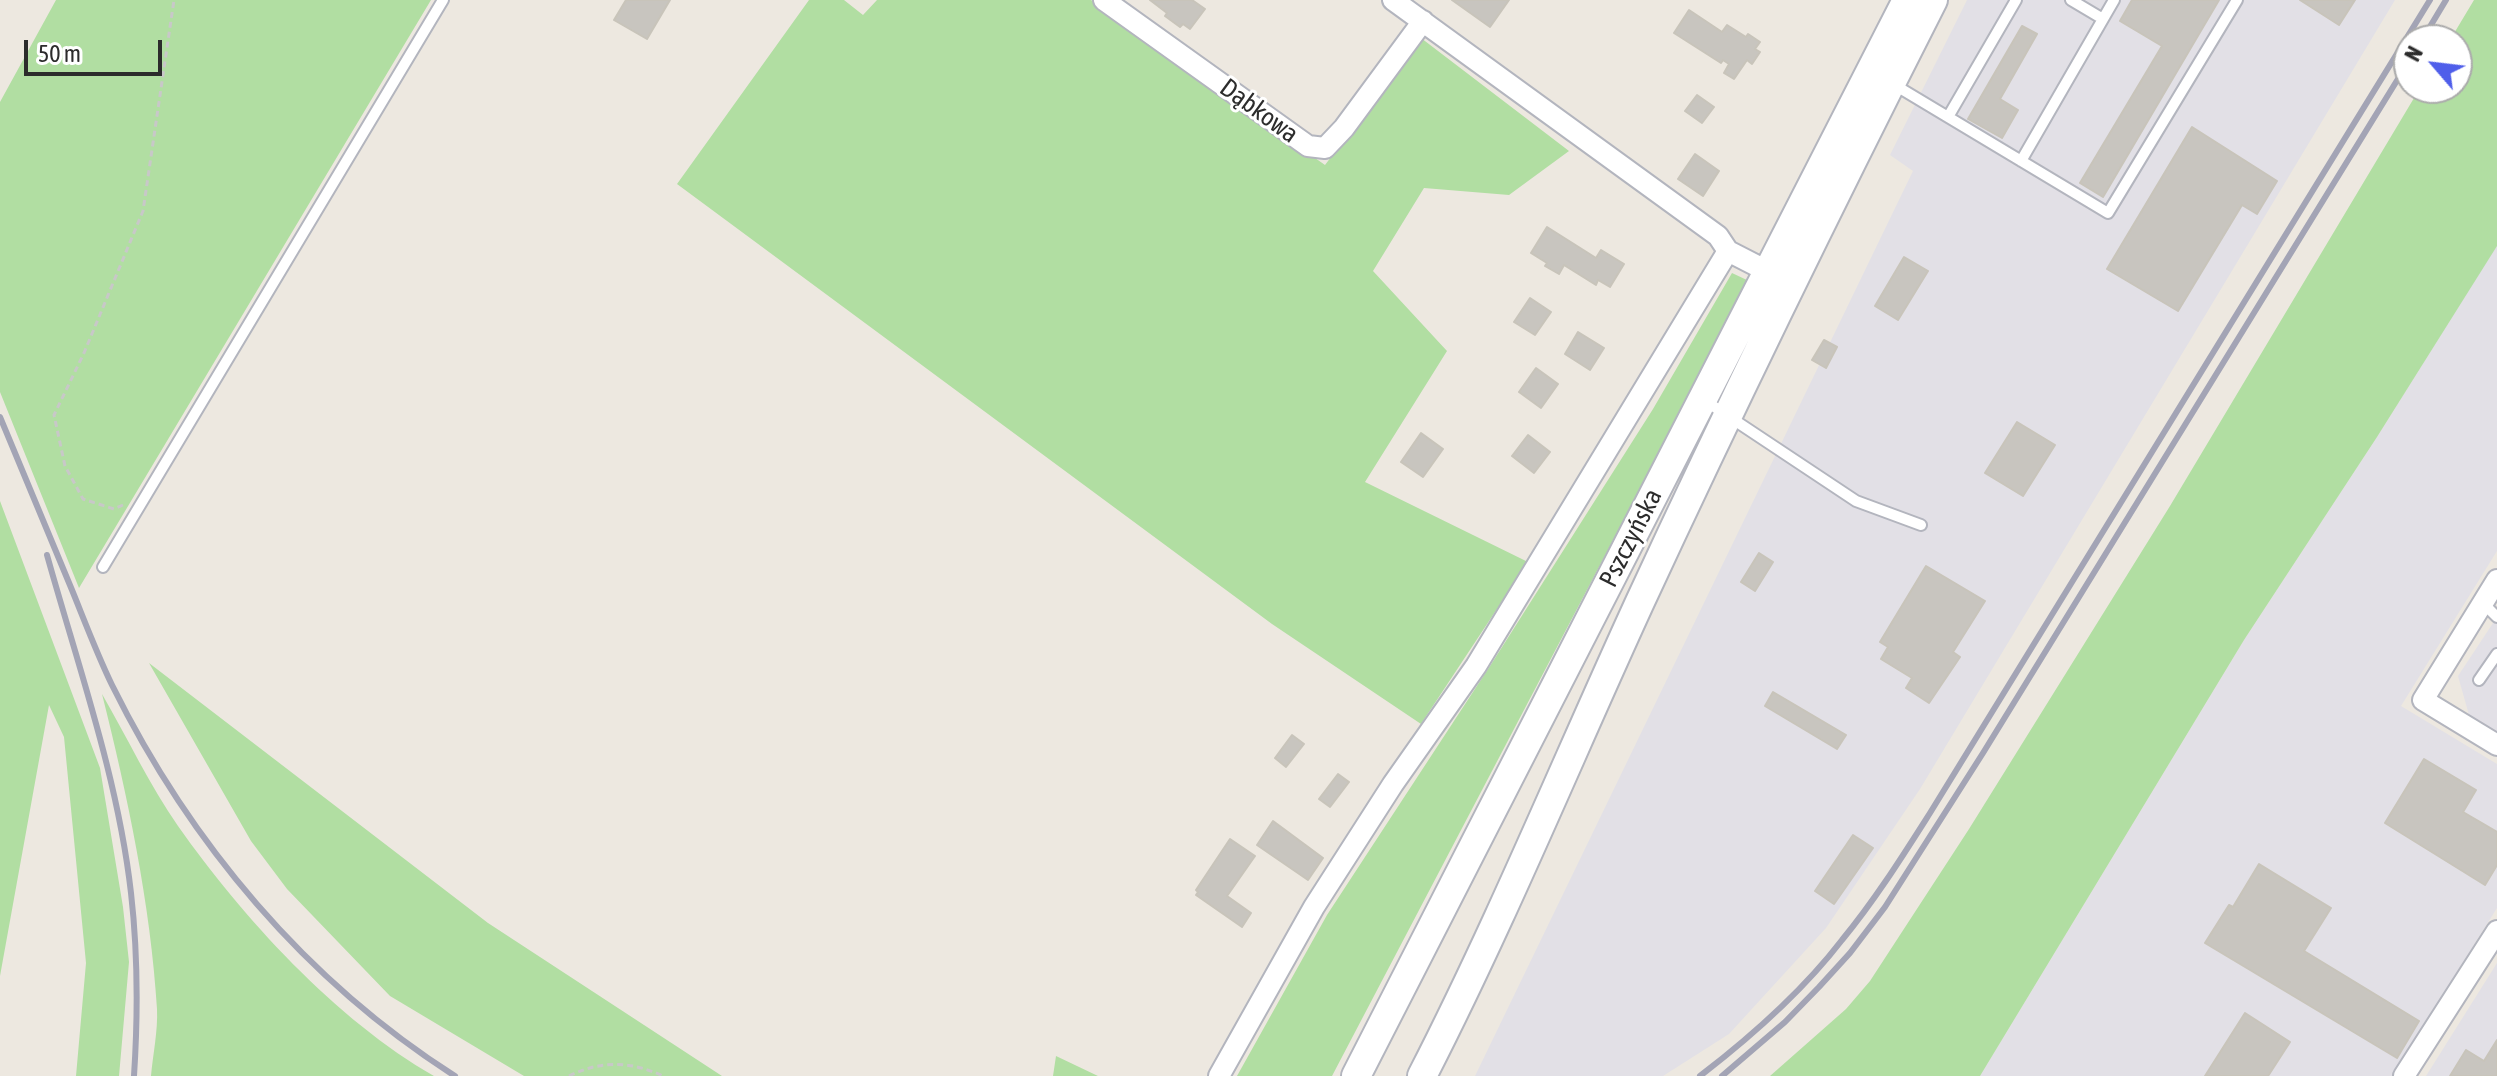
<!DOCTYPE html>
<meta charset="utf-8">
<style>
body{margin:0}
#map{position:relative;width:2497px;height:1076px;overflow:hidden;background:#ede8e0;font-family:"Asap Condensed",sans-serif}
canvas{display:block}
.north{position:absolute;left:2393px;top:24px;width:80px;height:80px;box-sizing:border-box;background:#fff;border:2px solid #ababab;border-radius:50%;rotate:298deg;font-size:22px;font-weight:700;line-height:32px;text-align:center;color:#2c2c2c}
.north::after{content:'';display:block;margin:auto;width:28px;height:36px;background:#4f5eea;clip-path:polygon(50% 0,100% 100%,50% 72%,0 100%)}
.scale{position:absolute;left:24px;top:40px;width:138px;height:36px;box-sizing:border-box;border:4px solid #2c2c2c;border-top:0;padding-left:10px;font-size:24px;line-height:28px;white-space:nowrap;color:#2c2c2c;-webkit-text-stroke:6px #fff;paint-order:stroke}
</style>
<div id="map">
<canvas width="2497" height="1076"></canvas>
<div class="north">N</div>
<div class="scale">50 m</div>
</div>
<script>
const c = document.querySelector('canvas').getContext('2d');
c.lineJoin = 'round';
function fillPath(path, color) { c.fillStyle = color; c.fill(path, 'evenodd'); }
function trace(path, color, width, dash) { c.strokeStyle = color; c.lineWidth = width; c.lineCap = dash ? 'butt' : 'round'; c.setLineDash(dash || []); c.stroke(path); }
function write(font, color, halo, rows, align = 'center') {
  c.font = font + ' "Asap Condensed",sans-serif'; c.lineWidth = 6; c.setLineDash([]); c.textBaseline = 'middle'; c.strokeStyle = halo; c.fillStyle = color; for (const [text, x, y, turn = 0] of rows) {
    c.save(); c.translate(x, y); c.rotate((+turn || 0) * Math.PI / 180); c.textAlign = isNaN(turn) ? turn : align; if (halo) c.strokeText(text, 0, 0); c.fillText(text, 0, 0); c.restore();
  }
}
fillPath(new Path2D(`
 M1967 0H2395L1920 789 1826 928 1729 1034 1663 1076H1475L1913 171 1890 155Z
 M2497 245V551L2401 706 2497 764V908L2392 1076H1980L2244 640 2377 437Z
 M2497 617V732L2469 715 2458 676Z
 M2497 963V1076H2426Z`), '#e2e0e6');
fillPath(new Path2D(`
 M56 0H431L79 588 0 392V102Z
 M809 0H844L863 15 877 0H1091L1325 165 1421 38 1569 151 1509 195 1424 188 1373 271 1447 351 1365 482 1528 562 1421 724 1272 624 677 184Z
 M2474 0H2497V246L2377 437 2244 640 1980 1076H1770L1846 1009 1870 981 1969 829 2170 506 2420 88H2457V40H2450Z
 M1732 273 1749 281 1332 1076H1237L1327 915 1490 666 1653 409Z
 M0 501 100 768 123 907 129 962 119 1076H76L86 963 64 737 49 705 0 976Z
 M149 663 488 923 722 1076H524L390 996 287 889 251 841Z
 M102 694C127 737 150 786 178 826 242 917 336 1020 434 1076H151C153 1054 158 1031 157 1009 151 906 127 793 102 694Z
 M1056 1056 1098 1076H1053Z`), '#b1dea2');
const building = new Path2D(`
 M626 0H670L647 39 614 20Z
 M1150 0H1192L1205 9 1190 29 1183 24 1180 27 1165 16 1167 13Z
 M1452 0H1509L1490 27Z
 M2132 0H2219L2103 197 2080 183 2162 46 2120 21Z
 M2300 0H2355L2339 25Z
 M1689 10 1722 32 1727 25 1746 37 1748 34 1760 42 1755 49 1760 52 1752 64 1747 60 1734 79 1724 73 1729 64 1723 60 1721 63 1674 33Z
 M2022 26 2037 34 2000 99 2018 110 2002 138 1968 119Z
 M1697 95 1714 107 1702 123 1685 111Z
 M2192 127 2277 181 2257 214 2242 205 2178 311 2107 269Z
 M1695 154 1719 171 1703 196 1678 179Z
 M1547 227 1596 258 1601 250 1624 264 1610 287 1598 280 1596 285 1564 265 1559 274 1545 266 1547 263 1531 253Z
 M1904 257 1928 271 1898 320 1875 306Z
 M1530 298 1551 312 1535 335 1514 322Z
 M1578 332 1604 348 1590 370 1565 354Z
 M1824 340 1837 347 1826 368 1812 360Z
 M1536 368 1558 384 1541 408 1519 392Z
 M2017 422 2055 445 2023 496 1985 473Z
 M1421 433 1443 449 1423 477 1401 462Z
 M1528 435 1550 452 1534 473 1512 456Z
 M1759 553 1773 562 1755 591 1741 582Z
 M1926 566 1985 601 1953 652 1960 657 1929 703 1906 688 1912 678 1881 659 1888 647 1880 642Z
 M1773 692 1846 735 1837 749 1765 706Z
 M1292 735 1304 744 1286 767 1275 758Z
 M2424 759 2476 790 2463 812 2497 832V865L2485 885 2385 823Z
 M1338 774 1349 782 1330 807 1319 799Z
 M1273 821 1323 858 1308 880 1257 845Z
 M1853 835 1873 848 1834 904 1815 891Z
 M1230 839 1255 856 1227 896 1251 913 1242 927 1196 895 1198 892 1196 890Z
 M2259 864 2331 908 2304 951 2419 1021 2397 1058 2205 943 2229 905 2233 907Z
 M2245 1013 2290 1042 2268 1076H2205Z
 M2497 1040V1076H2450L2466 1050 2484 1061Z`);
fillPath(building, '#c8c5bf');
trace(building, '#c8c4ba', 2);
const service = new Path2D(`
 M2071 0 2103 19
 M1893 84 2108 213 2237 0
 M1948 117 2016 0
 M2021 161 2114 0
 M1704 400 1856 501 1921 525
 M103 567 443 0
 M2483 603 2497 617
 M2479 680 2497 654`);
const minor = new Path2D(`
 M1104 0 1308 146 1325 148 1344 128 1423 21
 M1393 0 1718 236 1728 251 1767 271
 M2497 580 2423 700 2497 745
 M1219 1076 1314 907 1393 784 1476 666 1728 251
 M2404 1076 2497 931`);
const secondary = new Path2D(`
 M1356 1076 1907 0
 M1422 1076C1501 922 1567 761 1639 604 1733 401 1832 199 1933 0`);
trace(service, '#b3b5be', 14);
trace(minor, '#b3b5be', 24);
trace(secondary, '#b3b5be', 32);
trace(new Path2D(`
 M123 505 114 509 83 499 65 466 54 415 84 353 143 211 174 0
 M569 1076C602 1060 630 1061 663 1076`), '#c8c8c8', 3, [6, 4]);
trace(service, '#fff', 10);
trace(minor, '#fff', 20);
trace(secondary, '#fff', 28);
trace(new Path2D(`
 M2422 40 2446 0
 M0 417C24 474 48 532 72 590 85 622 97 654 112 685 190 843 306 981 455 1076
 M47 555C78 666 118 778 131 893 138 954 138 1015 134 1076
 M1700 1076C1752 1036 1802 992 1842 940 1875 900 1902 857 1930 813L2430 0
 M1722 1076 1785 1022 1819 987 1850 953 1885 907 1983 753 2409 61`), '#a3a4b5', 6);
write('26px', '#2c2c2c', '#fff', [
 ["Dąbkowa",1259,111,36],
 ["Pszczyńska",1631,538,-63]
]);
</script>
